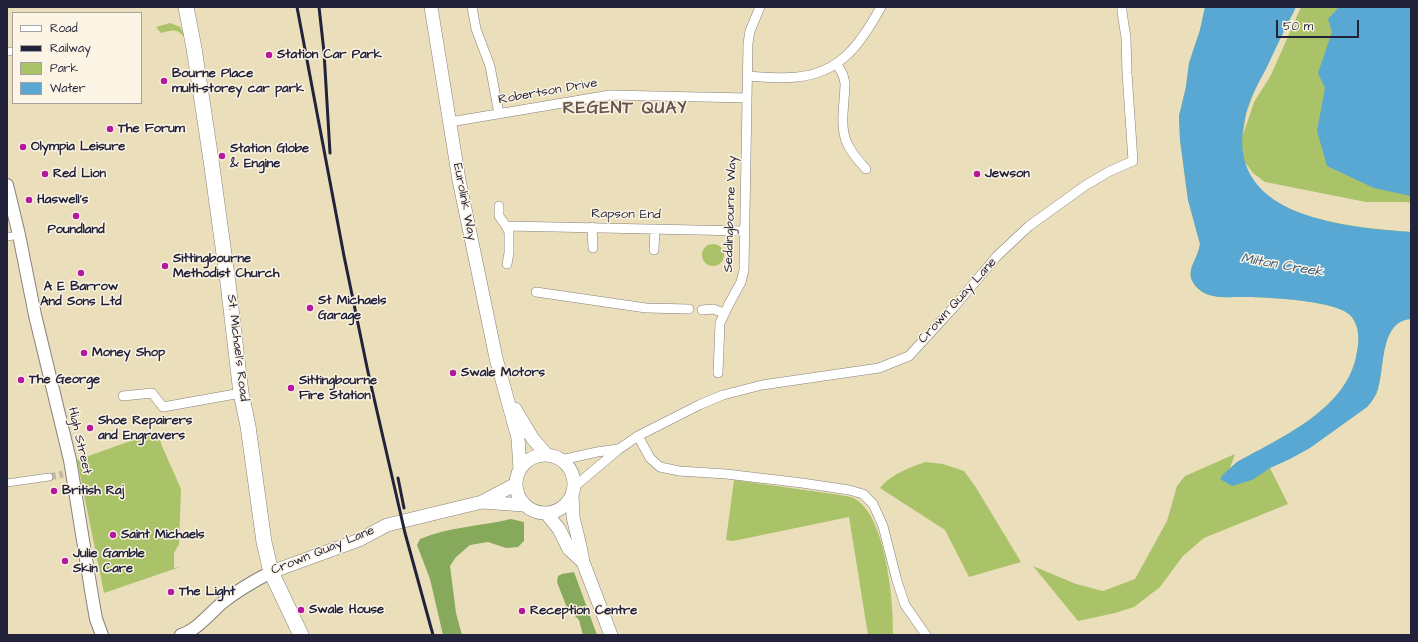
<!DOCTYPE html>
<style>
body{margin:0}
#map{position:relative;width:1418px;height:642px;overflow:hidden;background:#ebdfbb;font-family:"Architects Daughter",sans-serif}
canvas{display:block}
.frame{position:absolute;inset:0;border:8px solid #22223b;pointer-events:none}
.legend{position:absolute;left:12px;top:12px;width:130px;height:92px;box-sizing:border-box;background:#fcf5e5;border:1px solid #a5a1a1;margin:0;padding:5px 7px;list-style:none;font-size:12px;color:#22223b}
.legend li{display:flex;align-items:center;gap:8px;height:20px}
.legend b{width:20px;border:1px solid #a5a1a1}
.scale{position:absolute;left:1276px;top:20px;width:83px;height:18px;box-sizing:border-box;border:2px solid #22223b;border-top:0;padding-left:5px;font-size:12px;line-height:14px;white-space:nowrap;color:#22223b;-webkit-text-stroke:3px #fcf5e5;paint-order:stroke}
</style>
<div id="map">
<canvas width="1418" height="642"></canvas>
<div class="frame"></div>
<ul class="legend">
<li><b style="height:5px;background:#fff"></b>Road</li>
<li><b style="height:5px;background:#22223b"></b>Railway</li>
<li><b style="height:11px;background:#aac368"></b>Park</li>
<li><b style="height:11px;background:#59a8d3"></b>Water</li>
</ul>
<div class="scale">50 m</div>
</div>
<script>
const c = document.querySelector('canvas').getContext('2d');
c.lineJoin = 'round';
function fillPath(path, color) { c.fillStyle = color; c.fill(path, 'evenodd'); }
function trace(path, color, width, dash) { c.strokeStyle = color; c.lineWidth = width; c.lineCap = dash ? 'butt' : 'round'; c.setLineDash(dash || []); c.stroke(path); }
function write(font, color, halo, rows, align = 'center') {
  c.font = font + ' "Architects Daughter",sans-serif'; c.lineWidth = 3; c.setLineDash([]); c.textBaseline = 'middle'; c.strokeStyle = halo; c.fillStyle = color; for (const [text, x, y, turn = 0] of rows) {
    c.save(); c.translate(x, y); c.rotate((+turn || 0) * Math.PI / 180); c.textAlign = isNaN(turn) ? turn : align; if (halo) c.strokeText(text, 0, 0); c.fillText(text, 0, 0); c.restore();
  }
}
fillPath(new Path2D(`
 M1205 7 1201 144 1411 319C1380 321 1385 366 1378 389 1376 396 1372 401 1367 407 1336 429 1306 452 1270 468L1288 504 1204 538 1183 556 1160 587 1134 607 1115 613 1078 621 1033 566 1076 584 1103 591 1135 579 1167 521 1177 486 1185 476 1235 454 1230 468 1237 462C1280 438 1345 410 1356 357 1359 344 1361 328 1351 316 1337 300 1265 297 1242 297 1229 297 1212 299 1201 291 1180 274 1197 263 1200 244L1188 200 1180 140 1179 116 1186 87 1189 63 1200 30Z
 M1296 7 1254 92 1246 114 1243 135 1254 102 1271 75 1301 7H1411V203L1407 202H1366L1265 182 1253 173 1245 162C1258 221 1363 228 1411 232V284L1208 166Z
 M170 23 180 27 186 38C176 29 175 29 161 33L156 27Z
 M702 255a11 11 0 1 1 22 0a11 11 0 1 1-22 0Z
 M156 432 158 433 162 446 181 489 179 544 174 553V568L180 567 104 593 77 460Z
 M926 462 943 464 964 471 975 486 1021 562 969 577 945 530 880 488C891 474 910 467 926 462Z
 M734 480 840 495C844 496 851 496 855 499 886 516 894 603 893 635H868L849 517 733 541 726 540Z`), '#aac368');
fillPath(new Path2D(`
 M511 519 524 522V541L518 547 506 548 488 542 470 545 456 557 450 566 456 613 462 635H443L430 579 417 545 420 539C448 527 481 526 511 519Z
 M574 572 597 635H583L579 620 567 608 557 582 558 576 562 574Z`), '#87a95c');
fillPath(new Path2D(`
 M1205 7H1296C1286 27 1276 47 1267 67 1259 82 1250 97 1246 114 1219 216 1340 227 1411 232V319C1380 321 1385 366 1378 389 1376 396 1372 401 1367 407L1310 448 1290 459 1270 468 1252 480 1232 486 1220 479C1224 472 1231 468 1237 462 1280 438 1345 410 1356 357 1359 344 1361 328 1351 316 1337 300 1265 297 1242 297 1229 297 1212 299 1201 291 1180 274 1197 263 1200 244L1188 200 1180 140 1179 116 1186 87 1189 63 1200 30Z
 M1339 7H1411V196L1374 188 1327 166 1317 131 1325 88 1318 73 1332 32 1328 19Z`), '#59a8d3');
trace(new Path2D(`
 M49 477 63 474`), '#c3b9a1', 7, [7, 3.5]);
const pedestrian = new Path2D(`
 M7 52 13 51
 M7 237 19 235
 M7 483 49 477`);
const minor = new Path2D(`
 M472 7 476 29 490 66 499 114
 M837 64 843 75 845 83C845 102 839 126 847 143 851 153 859 161 866 169
 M748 76C764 77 781 79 797 77 841 73 861 43 881 7
 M450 122 610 95 747 98
 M499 206V216L506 226 509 232V253L507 264
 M506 226 744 231
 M592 227 593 248
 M654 250 655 229
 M536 292 646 308 689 309
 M702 310 713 309 724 313
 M718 373 720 323 729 304 741 282 744 270 748 43 750 31 760 7
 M123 396 152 393 163 407 241 393
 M638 436 650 458 660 467 679 471 726 474 802 483 849 490 863 494 873 504 883 526 897 581 905 605 926 635
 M561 460 597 452 618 449
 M574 487 619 449 638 436 699 405 723 395 762 385 879 368 909 356 954 307 997 256 1029 226 1086 185 1110 171 1133 161 1127 73 1126 38 1122 12V7`);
const tertiary = new Path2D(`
 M7 185 19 235 35 315 70 460 92 596 96 619 102 635
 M181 635C197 630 210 613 223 602 238 590 254 581 271 572`);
const secondary = new Path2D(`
 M431 7 459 180 496 358 518 438 520 469
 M515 409 533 439 547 455
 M516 484a29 29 0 1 1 58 0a29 29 0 1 1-58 0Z
 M572 495 573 517 580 546 583 562 611 635
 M482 502 524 505
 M546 513 559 529 569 549 583 562
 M271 572 359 540 387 525 482 502 516 484`);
const primary = new Path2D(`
 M186 7 194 48 211 160 228 283 241 393 248 426 264 542 271 572 301 635`);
trace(pedestrian, '#86807b', 8);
trace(minor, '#86807b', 10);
trace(tertiary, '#86807b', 14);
trace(secondary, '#86807b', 14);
trace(primary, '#86807b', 16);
trace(pedestrian, '#fff', 7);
trace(minor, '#fff', 9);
trace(tertiary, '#fff', 12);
trace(secondary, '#fff', 13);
trace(primary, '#fff', 15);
trace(new Path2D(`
 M297 7 344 256 368 372 405 533 433 635
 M319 7 324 52 330 153
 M398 478 404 508`), '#22223b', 3);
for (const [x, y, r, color] of [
 [269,55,4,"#b5179e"],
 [164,81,4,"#b5179e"],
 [110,129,4,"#b5179e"],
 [23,147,4,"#b5179e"],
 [222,156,4,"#b5179e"],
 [45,174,4,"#b5179e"],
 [977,174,4,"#b5179e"],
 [29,200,4,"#b5179e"],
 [76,216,4,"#b5179e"],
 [165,266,4,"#b5179e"],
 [81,273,4,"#b5179e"],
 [310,308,4,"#b5179e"],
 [84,353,4,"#b5179e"],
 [453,373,4,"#b5179e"],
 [21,380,4,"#b5179e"],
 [291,388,4,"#b5179e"],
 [90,428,4,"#b5179e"],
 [54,491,4,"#b5179e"],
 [113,535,4,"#b5179e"],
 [65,561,4,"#b5179e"],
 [171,592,4,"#b5179e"],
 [301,610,4,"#b5179e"],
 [522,611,4,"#b5179e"]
]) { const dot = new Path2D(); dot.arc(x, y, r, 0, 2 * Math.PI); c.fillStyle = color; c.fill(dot); trace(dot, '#fcf5e5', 1.5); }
write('bold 13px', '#22223b', '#fcf5e5', [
 ["Station Car Park",277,55],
 ["Bourne Place",172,74],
 ["multi-storey car park",172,89],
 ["The Forum",118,129],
 ["Olympia Leisure",31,147],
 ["Station Globe",230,149],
 ["& Engine",230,164],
 ["Red Lion",53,174],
 ["Jewson",985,174],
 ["Haswell's",37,200],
 ["Poundland",76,230,"center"],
 ["Sittingbourne",173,259],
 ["Methodist Church",173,274],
 ["A E Barrow",81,287,"center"],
 ["And Sons Ltd",81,302,"center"],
 ["St Michaels",318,301],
 ["Garage",318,316],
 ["Money Shop",92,353],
 ["Swale Motors",461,373],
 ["The George",29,380],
 ["Sittingbourne",299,381],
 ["Fire Station",299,396],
 ["Shoe Repairers",98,421],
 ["and Engravers",98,436],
 ["British Raj",62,491],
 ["Saint Michaels",121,535],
 ["Julie Gamble",73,554],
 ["Skin Care",73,569],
 ["The Light",179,592],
 ["Swale House",309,610],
 ["Reception Centre",530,611]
], 'left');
write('13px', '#22223b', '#fcf5e5', [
 ["Robertson Drive",548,92,-10],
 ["Eurolink Way",464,202,79],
 ["Seddingbourne Way",731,214,-88],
 ["Rapson End",626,215,1],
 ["Crown Quay Lane",958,301,-48],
 ["St. Michael's Road",237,348,83],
 ["High Street",79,441,77],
 ["Crown Quay Lane",323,551,-22]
]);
write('italic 14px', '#385878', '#fcf5e5', [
 ["Milton Creek",1282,266,10]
]);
c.letterSpacing = '1px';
write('bold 17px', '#685550', '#fcf5e5', [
 ["REGENT QUAY",625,109]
]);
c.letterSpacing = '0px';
</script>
